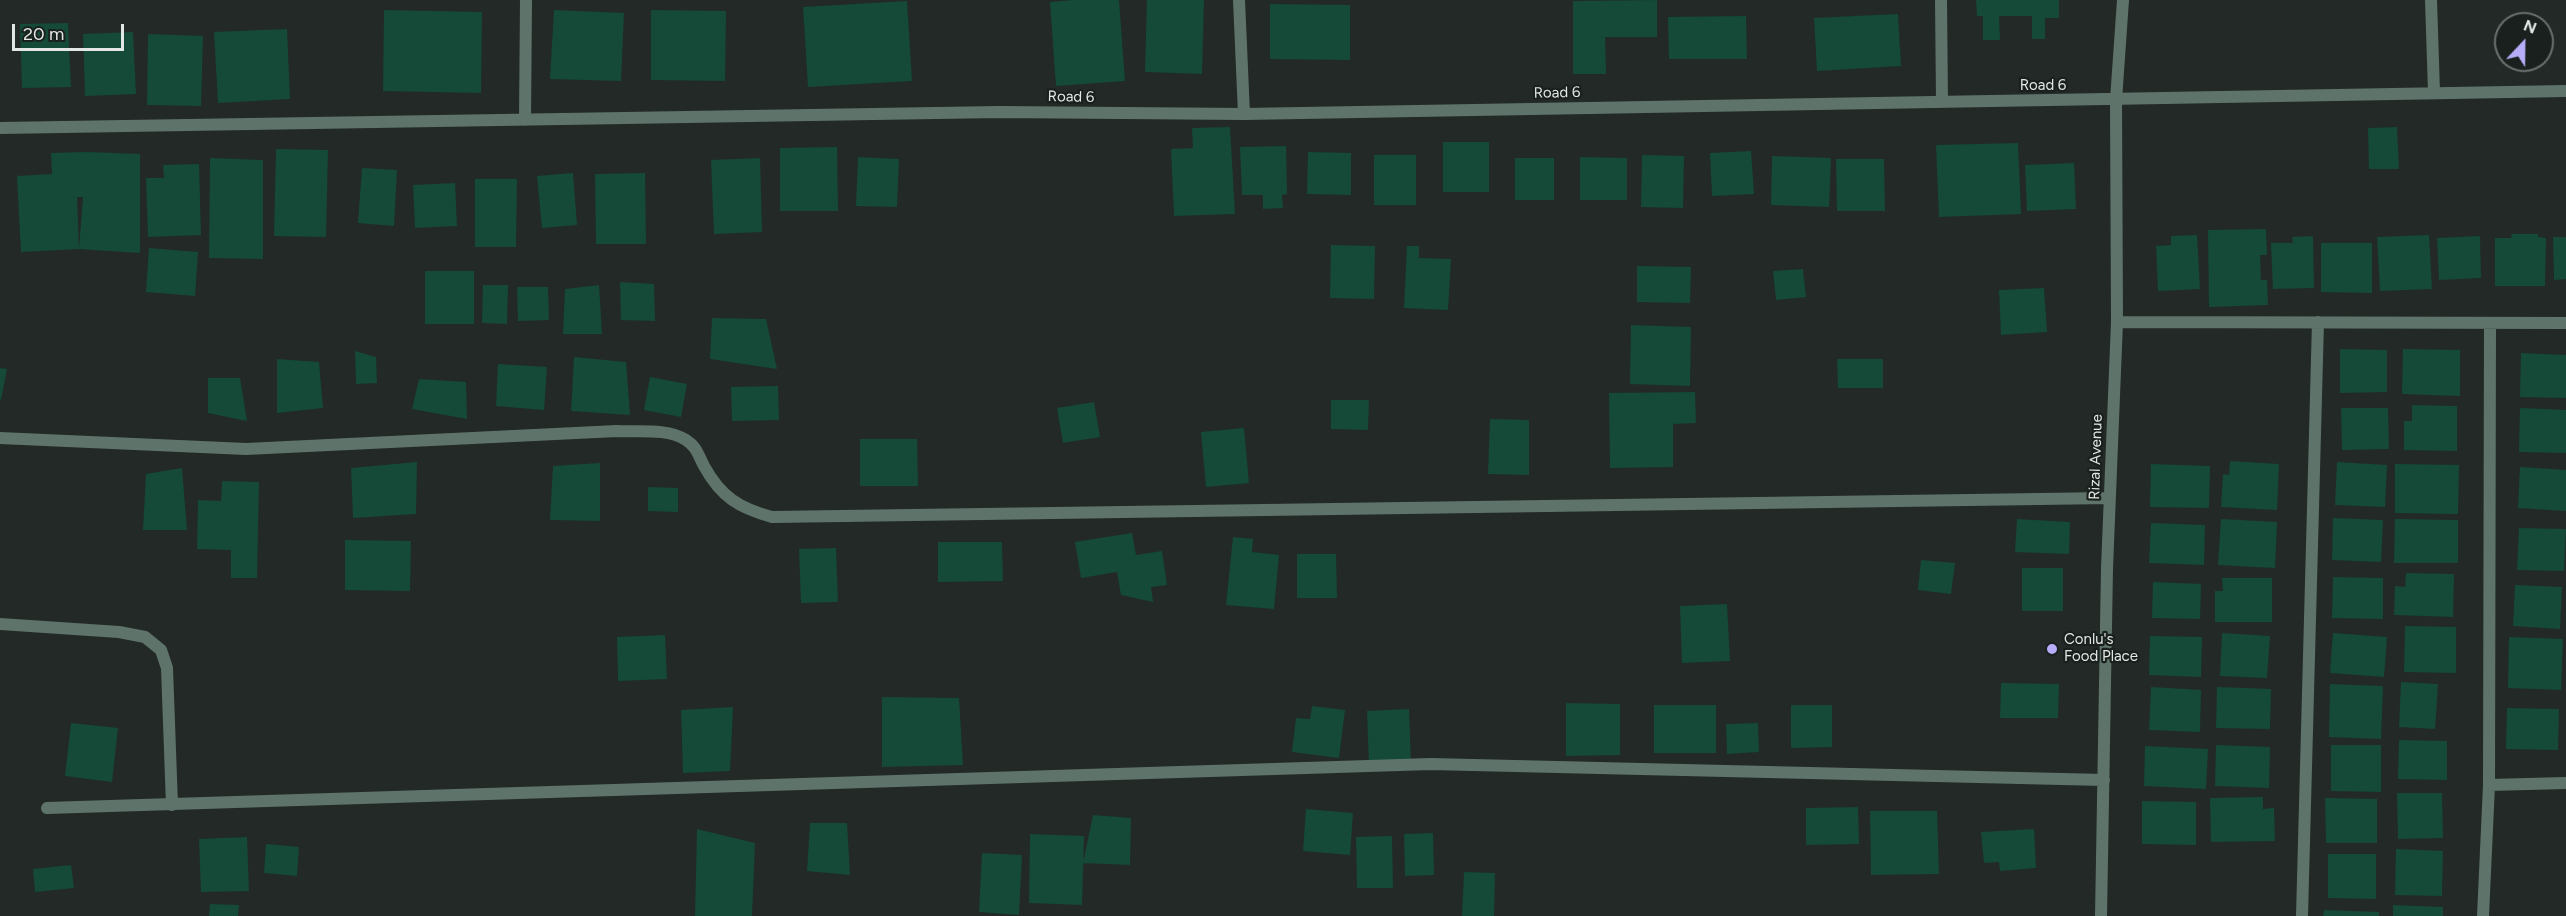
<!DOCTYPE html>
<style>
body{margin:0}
#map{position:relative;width:2566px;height:916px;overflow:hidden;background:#232926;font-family:Figtree,sans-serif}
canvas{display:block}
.north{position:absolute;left:2494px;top:12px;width:60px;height:60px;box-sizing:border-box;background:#19201d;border:2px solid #69706d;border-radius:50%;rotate:22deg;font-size:16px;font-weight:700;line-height:24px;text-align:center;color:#e2e7e4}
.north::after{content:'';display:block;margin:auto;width:21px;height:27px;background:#b6acf8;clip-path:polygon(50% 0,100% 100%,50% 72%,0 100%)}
.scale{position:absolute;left:12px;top:24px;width:112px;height:27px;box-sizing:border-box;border:3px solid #e2e7e4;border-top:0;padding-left:8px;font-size:18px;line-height:21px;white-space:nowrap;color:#e2e7e4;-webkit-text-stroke:4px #19201d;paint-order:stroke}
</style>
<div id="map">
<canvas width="2566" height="916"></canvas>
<div class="north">N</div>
<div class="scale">20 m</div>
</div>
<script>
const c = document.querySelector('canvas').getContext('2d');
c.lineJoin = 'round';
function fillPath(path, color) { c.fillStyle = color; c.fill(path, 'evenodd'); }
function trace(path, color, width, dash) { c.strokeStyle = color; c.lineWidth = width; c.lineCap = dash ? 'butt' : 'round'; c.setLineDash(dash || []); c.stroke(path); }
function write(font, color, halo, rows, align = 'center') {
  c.font = font + ' Figtree,sans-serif'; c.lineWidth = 4.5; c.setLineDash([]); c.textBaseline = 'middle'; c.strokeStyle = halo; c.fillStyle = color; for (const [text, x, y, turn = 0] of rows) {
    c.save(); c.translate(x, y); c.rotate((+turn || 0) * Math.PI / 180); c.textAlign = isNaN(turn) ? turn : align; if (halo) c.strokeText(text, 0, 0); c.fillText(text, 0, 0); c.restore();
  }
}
fillPath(new Path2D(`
 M1073 0H1119L1125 81 1056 86 1050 2Z
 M1147 0H1204L1202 74 1145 72Z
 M1657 0V37H1605L1606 74H1573V1Z
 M1976 0H2059V18H2045V39H2032V16H1999L2000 40H1983V16H1977Z
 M907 1 912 81 808 87 803 7Z
 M1270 4 1350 5V60L1270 59Z
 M384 10 482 12 481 93 383 91Z
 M554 10 624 13 621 81 550 79Z
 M651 10 726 11 725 81 651 80Z
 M1898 14 1901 66 1817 71 1814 18Z
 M1746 16 1747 59H1669L1668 17Z
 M68 23 71 87 22 88 20 24Z
 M287 29 290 99 218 103 214 32Z
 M133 32 136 94 85 96 83 34Z
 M148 34 203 36 201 106 147 105Z
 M1230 127 1235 214 1174 216 1171 149 1193 148 1192 128Z
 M2397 127 2399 169H2369L2368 128Z
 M1443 142H1489V192H1443Z
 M2018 143 2021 214 1939 217 1936 145Z
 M1286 146 1287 194 1282 195 1283 208 1263 209V195H1242L1240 147Z
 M837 147 838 211H780V148Z
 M276 149 328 150 326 237 274 236Z
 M1751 151 1754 194 1712 196 1710 153Z
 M87 152 140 154V253L79 249 21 252 17 176 52 174 51 153ZM77 197H83L79 249Z
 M1308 152 1351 153V195L1307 194Z
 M1374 155H1416V205H1374Z
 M1642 155 1684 156 1683 208 1641 207Z
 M1772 156 1831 158 1829 207 1771 205Z
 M858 157 899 159 897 207 856 206Z
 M1580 157 1627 158V200H1580Z
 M210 158 263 160V259L209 258Z
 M760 158 762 232 714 234 711 160Z
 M1515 158H1554V200H1515Z
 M1836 159H1884L1885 211H1837Z
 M2074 163 2076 209 2027 211 2025 165Z
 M199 164 201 235 148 237 146 178H164L163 165Z
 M362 168 397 170 394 226 358 223Z
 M573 173 577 225 542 228 537 176Z
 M645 173 646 244H596L595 174Z
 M475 179H517L516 247H475Z
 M455 183 457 226 415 228 413 185Z
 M2266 229 2267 255H2260L2261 280H2267L2268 305 2209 307 2208 230Z
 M2511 234H2538V237L2546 238 2545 286H2495V238H2512Z
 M2197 235 2200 289 2158 291 2156 246 2171 245V236Z
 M2429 235 2432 289 2380 291 2377 237Z
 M2313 236 2314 288 2273 289 2271 243H2293L2292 237Z
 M2480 236 2481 278 2439 280 2437 238Z
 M2553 237H2566V279L2554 280Z
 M2321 243H2372V293L2321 292Z
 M1331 245 1375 246 1374 299 1330 298Z
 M1407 246H1419V258L1451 259 1448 310 1404 308Z
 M149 248 198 252 195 296 146 292Z
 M1637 266 1691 267 1690 303 1637 302Z
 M1803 269 1806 297 1776 300 1773 271Z
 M425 271H474V324H425Z
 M620 282 654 284 655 321 621 320Z
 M483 285H508L507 324 482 323Z
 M599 285 602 334H563L565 289Z
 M517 287H548L549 320 518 321Z
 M2044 288 2047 332 2001 335 1999 290Z
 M712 318 766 319 777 369 710 359Z
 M1631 325 1691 327 1690 386 1630 384Z
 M2340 349 2387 350V392L2340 393Z
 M2403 349 2460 350V396L2402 394Z
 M355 351 376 357 377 383 356 384Z
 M2521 353 2566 355V398L2520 397Z
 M574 357 626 362 630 415 571 411Z
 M277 359 319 362 323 408 277 413Z
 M1837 359H1883V388H1838Z
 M498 364 547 367 544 410 496 406Z
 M0 368 7 369 1 400 0 399Z
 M650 377 687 384 681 417 644 410Z
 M208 378H240L247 421 208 413Z
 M419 379 466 382 467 419 412 409Z
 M778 386 779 420 732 421 731 387Z
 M1695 392 1696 423 1673 424V467L1610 468 1609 393Z
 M1331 400H1369L1368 430 1331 429Z
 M1094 402 1100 437 1063 443 1057 408Z
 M2412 405 2457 406V451L2404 450V421H2412Z
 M2341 408H2388L2389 449 2342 450Z
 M2520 408 2566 410V453L2519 452Z
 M1490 419 1529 420V475L1488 474Z
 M1244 428 1249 483 1206 487 1201 432Z
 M860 439H917L918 486H860Z
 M2230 461 2279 464 2277 510 2221 507 2223 474 2229 475Z
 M417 462 416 514 353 518 351 468Z
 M2337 462 2387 465 2385 507 2335 505Z
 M600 463V521L550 520 553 466Z
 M2151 464 2210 466 2209 508 2150 507Z
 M2395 464 2459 465 2458 514 2395 513Z
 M2520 467 2566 470V511L2518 508Z
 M182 468 187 530H143L146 474Z
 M222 481 259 482 257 578H231V550L197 549 198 500 221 501Z
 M648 487 678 488V512L648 511Z
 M2333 518 2383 520 2381 562 2332 560Z
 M2017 519 2070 522 2069 554 2015 552Z
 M2221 519 2277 522 2275 568 2218 565Z
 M2395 519 2458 520V563H2394Z
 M2151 523 2205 525 2204 565 2149 563Z
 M2519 528 2566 529 2564 571 2517 570Z
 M1132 533 1136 555 1162 551 1167 585 1151 587 1153 602 1121 595 1117 572 1081 578 1075 542Z
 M1233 537 1253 539 1252 552 1279 555 1274 609 1226 605Z
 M345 540 411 541 410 591 345 590Z
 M938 542H1002L1003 581 938 582Z
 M836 548 838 602 801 603 799 549Z
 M1297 554H1336L1337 598H1297Z
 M1921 560 1955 563 1951 594 1918 590Z
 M2022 568H2063V611H2022Z
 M2406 573 2454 574 2453 617 2394 615 2395 586 2405 587Z
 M2333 577 2383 578V619L2332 618Z
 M2222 578H2272V622H2215V591H2223Z
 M2153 582 2201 584 2200 619 2152 618Z
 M2515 585 2562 587 2560 629 2513 626Z
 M1727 604 1730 661 1682 663 1680 606Z
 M2405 626 2456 627V673L2404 672Z
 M2222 633 2270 636 2267 678 2220 676Z
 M2333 633 2387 637 2384 677 2330 673Z
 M665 635 667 679 618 681 617 637Z
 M2150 636 2202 637 2201 677 2149 675Z
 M2509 637 2563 639 2561 690 2508 688Z
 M2401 682 2438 684 2435 729 2399 727Z
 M2001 683 2059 684 2058 718H2000Z
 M2330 684 2383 686 2381 739 2329 737Z
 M2151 687 2201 690 2200 732 2149 730Z
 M2217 687 2271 689 2270 729 2216 728Z
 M882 697 959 698 963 765 882 767Z
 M1566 703 1620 704V755L1566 756Z
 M1654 705H1716V753H1654Z
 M1791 705H1832V747L1791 748Z
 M1312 706 1345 710 1339 758 1292 752 1296 718 1310 719Z
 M733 707 730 771 683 773 681 710Z
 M2507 708 2559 709 2558 750 2506 749Z
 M1409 709 1411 766 1369 767 1367 711Z
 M71 723 118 728 112 782 65 776Z
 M1758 723 1759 752 1727 754 1726 724Z
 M2399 740 2447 741V780L2398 779Z
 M2216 745 2270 747 2269 788 2215 786Z
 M2331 745H2381V792L2331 791Z
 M2145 746 2208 749 2206 789 2144 786Z
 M2397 793H2442L2443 838 2398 839Z
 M2263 797V809L2274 808 2275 841 2211 842 2210 798Z
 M2325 798 2377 799V843H2326Z
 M2142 801 2196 802V845L2142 844Z
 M1858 807 1859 844 1806 845V808Z
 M1306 809 1353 813 1350 855 1303 851Z
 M1870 811H1937L1939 874 1871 875Z
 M1093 815 1131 818 1130 865 1083 863Z
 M810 823H847L850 875 807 871Z
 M697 829 755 843 752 916H695Z
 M2034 829 2036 868 2000 871 1999 862 1984 863 1981 832Z
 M1433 833 1434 875 1405 876 1404 834Z
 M1030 834 1084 836 1082 905 1029 903Z
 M1392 836 1393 888H1357L1356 837Z
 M247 837 249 891 201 892 199 839Z
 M266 844 299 847 297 876 264 873Z
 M2396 849 2443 851 2442 896 2395 895Z
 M982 853 1022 855 1019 915 979 912Z
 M2328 854H2376V899L2328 898Z
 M71 865 74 888 35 892 33 869Z
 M1464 872 1495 873 1494 916H1462Z
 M210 904 239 905 238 916H209Z
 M2393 905 2443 907V916H2393Z
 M2324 910 2379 912V916H2323Z`), '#144a37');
trace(new Path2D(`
 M1239 0 1244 114
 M1941 0 1942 101
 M2431 0 2434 92
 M525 120 526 0
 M0 128 999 112 1244 114 2566 91
 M2117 322 2566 323
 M0 438 246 449 617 431C638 432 668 428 686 440 697 447 698 455 704 466 721 497 739 508 772 517L2109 498
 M0 624 119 632 145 637 161 650 167 668 172 805
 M2489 785 2566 783
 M47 808 1431 764 2104 780
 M2101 916 2107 568 2117 322 2116 100 2123 0
 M2302 916 2318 322
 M2483 916 2489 785 2490 324`), '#5e746a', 12);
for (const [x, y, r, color] of [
 [2052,649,6,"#b6acf8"]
]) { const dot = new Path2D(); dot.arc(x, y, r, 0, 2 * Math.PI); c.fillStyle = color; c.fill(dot); trace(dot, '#19201d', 2); }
write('15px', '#e2e7e4', '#19201d', [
 ["Road 6",2043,86],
 ["Road 6",1557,93,-1],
 ["Road 6",1071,97,1],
 ["Rizal Avenue",2096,457,-88]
]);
write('15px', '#e2e7e4', '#19201d', [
 ["Conlu's",2064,640],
 ["Food Place",2064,657]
], 'left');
</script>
